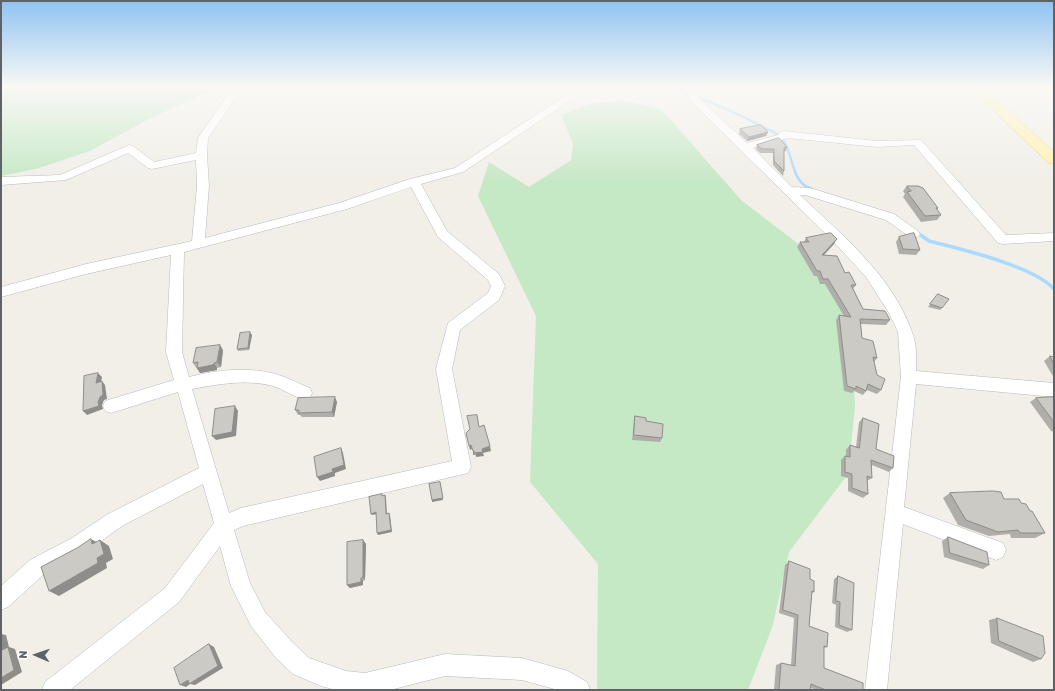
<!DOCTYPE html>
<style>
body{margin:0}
#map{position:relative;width:1055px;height:691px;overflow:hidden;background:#f1efe8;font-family:Rubik,sans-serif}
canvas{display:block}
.frame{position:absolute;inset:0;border:2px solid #5f6368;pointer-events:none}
.north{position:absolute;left:16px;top:635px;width:40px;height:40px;-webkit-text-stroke:3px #fff;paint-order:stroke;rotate:272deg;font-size:11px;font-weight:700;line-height:16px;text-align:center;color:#5f6368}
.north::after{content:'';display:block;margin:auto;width:14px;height:18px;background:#5f6368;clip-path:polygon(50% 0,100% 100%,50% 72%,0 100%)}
</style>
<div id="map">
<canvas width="1055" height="691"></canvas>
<div class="frame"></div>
<div class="north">N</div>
</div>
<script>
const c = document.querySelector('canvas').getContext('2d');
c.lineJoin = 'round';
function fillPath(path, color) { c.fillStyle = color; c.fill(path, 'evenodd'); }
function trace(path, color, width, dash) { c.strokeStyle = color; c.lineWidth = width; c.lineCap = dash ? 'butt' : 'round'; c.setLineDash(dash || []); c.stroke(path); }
fillPath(new Path2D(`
 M1 87H218L147 120 90 151 36 169 1 176Z
 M623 100 662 110 742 201 817 258 851 317 855 407 848 474 789 552 773 625 748 690H597L598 564 530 482 536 316 478 196 489 162 529 187 571 160 573 144 561 115 593 103Z`), '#c5e8c5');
trace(new Path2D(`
 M681 87 682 91C709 102 736 112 761 126 767 129 775 132 780 136 795 152 789 182 812 189
 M917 232 924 237`), '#aadaff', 2.5);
trace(new Path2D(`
 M922 236 929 241C960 249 1034 266 1054 289`), '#aadaff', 3.5);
const minor = new Path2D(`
 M233 87H243L208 138 207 155 209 186 205 238 339 203 410 179 455 168 574 90 584 87H600L598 89 580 94 463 172 421 184 447 231 499 274 505 286 499 300 460 330 452 369 471 467 468 473 243 526 234 530 250 583 265 612 292 642 309 658 346 671 365 673 445 654 522 658 568 671 587 682 590 690H558L522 680 445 676 390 690H336L321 686 293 674 276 658 251 626 231 586 220 546 179 602 70 690H42L45 682 165 588 214 523 203 484 122 526 86 552 44 574 8 607 1 610V586L30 560 72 538 108 514 199 468 178 392 111 413 105 411 103 406 105 401 174 380 166 352 171 255 86 274 1 297V287L86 264 192 241 197 186 196 160 152 169 148 168 128 153 66 180 1 185V177L60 175 129 145 133 146 154 162 196 153 198 138ZM411 187 438 237 488 280 491 286 488 293 448 323 436 369 452 461 241 508 229 513 192 389C219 384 246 379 273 386 283 389 293 396 304 400L310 398 312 393 310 388C297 383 285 376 272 373 245 367 216 370 189 377L182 352 184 252 347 209Z
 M684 87H694L698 97 747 143 778 135 780 132 784 131 877 141 921 140 1006 235 1054 233V241L1003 244 998 243 914 145 877 147 788 138 753 148 792 187 810 188 894 214 918 231 920 234 918 237H910L886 220 805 195H800C842 235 892 275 912 332 917 344 916 358 916 371L1054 383V397L916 384 904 507 1003 543 1006 550 1003 557 996 560 903 524 887 690H865L901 377 898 332 889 313 866 277 834 242 690 100Z`);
const major = new Path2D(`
 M969 87H982L1054 152V164L1049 163Z`);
trace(minor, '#b5b8bc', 1);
trace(major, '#f2c960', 1);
fillPath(minor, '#fff');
fillPath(major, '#fff2af');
fillPath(new Path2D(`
 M740 129 768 132 766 136 747 141 739 134Z
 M757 145 787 147 786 151 784 152V171L783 176 773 165V153H760L756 149Z
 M907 186 938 208 937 210 941 215 937 220 921 222 903 197 905 194 903 191Z
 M899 237 920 250 916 255 899 254 896 242Z
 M806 238 834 244 824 255 845 273 856 285 853 289 863 309 890 320 886 325 860 324 862 338 877 358 874 362 881 390 877 394 867 390 863 395 854 391 852 393 844 391 836 320 839 315 844 316 825 284H820L817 276H814L797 247 800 242H804Z
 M938 294 942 308 940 310 928 307Z
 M252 335 249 350 238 351 237 349Z
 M223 350 221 367 217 368V370L200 373 193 363Z
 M1050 356 1054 357V378L1044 361Z
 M1054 397V432L1051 431 1030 402 1036 398Z
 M337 402 334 417H302L300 415H298L295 410Z
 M635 416 646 421 662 438 660 442 632 440 634 421Z
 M863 418 876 449 893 468 889 472 872 465V478L867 481 868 494 863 498 848 491V478L841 476V460L845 456H846V450L850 445 856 447 859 422Z
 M950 493 1004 499 1021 503 1030 511 1045 533 1035 538H1011L1010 534 989 536 958 525 943 498Z
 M948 537 989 565 983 569 944 557 942 541Z
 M363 540 366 544 365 580 363 581V585L350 588 347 585Z
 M789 561 810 579 814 592 812 593 809 626 827 647 824 648V668L863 690H816L811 688 810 690H774L776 665 781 663 791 665 794 618 779 613 785 565Z
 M838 576 852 630 847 632 835 627 836 605 832 603 834 579Z
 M997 618 1041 659 1033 662 991 643 989 620Z`), '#afaea9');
fillPath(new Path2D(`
 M768 132 766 136 747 141 749 137Z
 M837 239 834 244 819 260 822 255Z
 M250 332 252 335 249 350 248 348Z
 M220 345 223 350 221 367 217 362Z
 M214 363 217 368V370L200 373 197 368Z
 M98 373 102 377 100 387 96 383Z
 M102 381 105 385 107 399 104 400 102 405 103 409 87 415 83 411 98 402Z
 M335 397 337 402 334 417 332 412Z
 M235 406 238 411 236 436 216 440 212 436Z
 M471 445 472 449 470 450 469 446Z
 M490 446 491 451 483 453 484 456 476 457 475 453 482 449Z
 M341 448 343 453 346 469 335 473V476L320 481 317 477 332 469Z
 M473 451H474L475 455H473Z
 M440 482 443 500 432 502V500Z
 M385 495 386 497 387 516 386 514Z
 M376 512 377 514 372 515 371 514Z
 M389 513 390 515 392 532 378 535 377 533Z
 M91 539 100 544H92Z
 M100 540 109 546 113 559 106 563 107 568 59 596 49 591 97 558Z
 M363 540 366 544 365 580 363 577Z
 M361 578 363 581V585L350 588 347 585Z
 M1 634 6 635 9 647 15 649 22 672 1 685V678L2 650 1 645Z
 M209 644 214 647 223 668 195 685 190 684 186 687 180 685 188 680Z`), '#8f8d8a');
const building = new Path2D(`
 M761 125 768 132 749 137 740 129Z
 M779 138 787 147 784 148V171L774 161V149H762L757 145Z
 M907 186H918L923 188 938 208H936L941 215 925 216 907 192 911 191Z
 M831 233 837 239 822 255 837 256 845 273 849 272 856 285H851L863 309 885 311 890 320 860 319 862 338 873 341 877 358 873 357 877 375 885 379 881 390 868 384 866 391 856 386V389L847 386 839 315 851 317 828 279H823L820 271H817L800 242H809L806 238Z
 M914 233 920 250 903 249 899 237Z
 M938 294 949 299 942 308 930 304Z
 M250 332 248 348 237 349 240 333Z
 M220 345 217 362 214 363 213 365 197 368 198 362 193 363 196 348Z
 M1050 356 1054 357V364Z
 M98 373 96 383 102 381 103 395 100 397 98 402 99 406 83 411 84 376Z
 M335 397 332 412 299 413V410H295L298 398Z
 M1054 397V422L1036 398Z
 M235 406 232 432 212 436 215 409Z
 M477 415 479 427 484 425 490 446 482 449 483 452 475 453 474 451H473L471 445 469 446 466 433 470 429 467 416Z
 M635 416 646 418V421L663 424 662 438 634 435Z
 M863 418 879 424 876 449 894 456 893 468 871 460 872 478 867 476 868 494 852 488V474L845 472V456L850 457V445L859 448Z
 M341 448 344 465 332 469 333 472 317 477 314 457Z
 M440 482 443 498 432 500 429 484Z
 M993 491 1001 492 1004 499H1019L1021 503 1026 504 1030 511H1032L1045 533H1020L1018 530 998 532 966 520 950 493Z
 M382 494V496L385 495 386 514 389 513 391 530 377 533 376 512 371 514 369 497Z
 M948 537 987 552 989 565 950 553Z
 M91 539 92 544 100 540 104 554 97 558 98 563 49 591 41 567 77 548Z
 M363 540V577L361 578V582L347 585V542Z
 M789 561 810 569V579L814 581V592L812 591 809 626 828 633 827 647 824 646V668L863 683V690H826L811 684 810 690H779L781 663 795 666 798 615 783 610Z
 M838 576 854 583 852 630 839 625 840 602 836 601Z
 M997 618 1043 636 1045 653 1041 659 999 641Z
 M209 644 218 666 189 684 188 680 180 685 174 668Z
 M1 645 2 650 8 647 14 670 1 678Z`);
fillPath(building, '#cccac5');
trace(building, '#8f8d8a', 1);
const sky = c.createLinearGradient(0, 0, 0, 184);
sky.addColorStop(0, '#8fc3f1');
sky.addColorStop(0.47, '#f9f8f5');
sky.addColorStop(1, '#f9f8f500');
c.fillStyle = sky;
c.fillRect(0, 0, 1055, 184);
</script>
